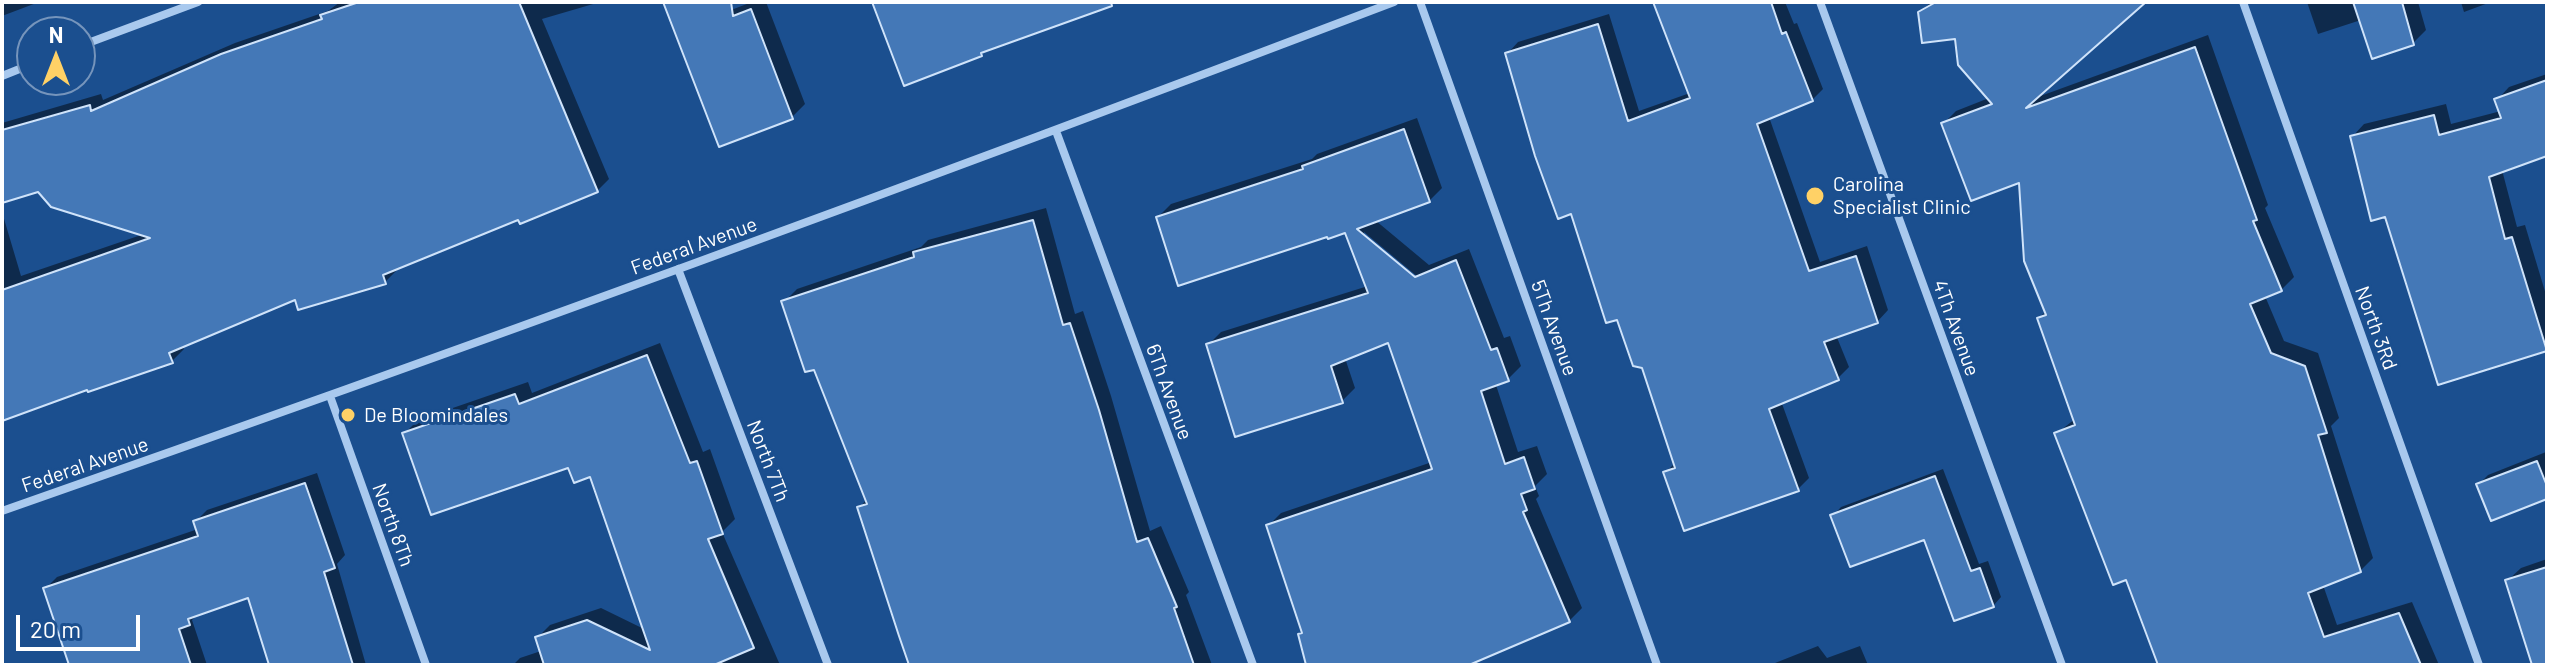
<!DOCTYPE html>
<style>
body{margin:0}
#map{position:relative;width:2549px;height:667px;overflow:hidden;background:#1b4f8f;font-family:Barlow,sans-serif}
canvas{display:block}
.frame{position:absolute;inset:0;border:4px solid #fff;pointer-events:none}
.north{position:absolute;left:16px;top:16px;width:80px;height:80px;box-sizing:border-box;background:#1b4f8f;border:2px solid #7695bc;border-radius:50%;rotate:0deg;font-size:22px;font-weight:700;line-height:32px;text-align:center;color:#fff}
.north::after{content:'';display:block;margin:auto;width:28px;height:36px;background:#ffd166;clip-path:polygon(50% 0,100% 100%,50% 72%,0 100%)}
.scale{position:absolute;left:16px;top:615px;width:124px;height:36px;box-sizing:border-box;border:4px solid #fff;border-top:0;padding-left:10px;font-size:24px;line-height:28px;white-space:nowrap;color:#fff;-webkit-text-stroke:6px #1b4f8f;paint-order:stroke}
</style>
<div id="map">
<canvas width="2549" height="667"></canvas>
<div class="frame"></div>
<div class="north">N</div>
<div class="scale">20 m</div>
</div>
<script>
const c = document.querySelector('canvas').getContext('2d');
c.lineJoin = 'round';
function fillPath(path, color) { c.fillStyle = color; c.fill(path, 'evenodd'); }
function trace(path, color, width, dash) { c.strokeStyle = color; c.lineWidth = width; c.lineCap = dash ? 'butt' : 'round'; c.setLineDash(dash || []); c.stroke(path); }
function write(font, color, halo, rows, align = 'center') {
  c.font = font + ' Barlow,sans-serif'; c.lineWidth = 6; c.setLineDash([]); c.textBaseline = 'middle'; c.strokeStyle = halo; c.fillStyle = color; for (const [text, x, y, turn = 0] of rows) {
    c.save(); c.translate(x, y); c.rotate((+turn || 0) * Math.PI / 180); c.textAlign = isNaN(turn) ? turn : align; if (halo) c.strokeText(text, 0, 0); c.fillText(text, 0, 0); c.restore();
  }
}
fillPath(new Path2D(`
 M2 2H39L2 16Z
 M340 2H600L542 19 609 179 597 191 519 217 396 268 397 270 385 282 296 297 182 346 184 349 172 361 88 387 2 419V212L21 276 144 234 39 190 2 201V123L101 94 103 100 235 43 328 11Z
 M752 2H766L805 104 792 117 692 25Z
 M1657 2H1785L1794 24 1797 23 1823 89 1812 100 1769 117 1820 262 1867 246 1888 310 1877 322 1836 335 1849 367 1838 378 1781 401 1809 478 1798 489 1665 473 1675 463 1644 366 1618 317 1507 54 1518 42 1609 14 1639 111 1690 93Z
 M1931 2H2143L2035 98 2208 35 2268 205 2265 208 2294 277 2281 290 2265 296 2284 341 2318 353 2339 418 2331 426 2373 558 2360 571 2323 585 2337 625 2412 602 2439 665H2160L2127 577 2056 434 2075 419 2039 318 2046 311 2021 180 1943 124 1956 111 1989 98 1956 36 1920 13Z
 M2307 2H2418L2426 30 2413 43 2361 20 2318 34Z
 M2461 2H2491L2464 12Z
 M2547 74V154L2502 170 2517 227 2525 225 2547 298V349L2439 383 2387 215 2352 137 2364 124 2446 104 2451 124 2501 111 2497 100 2509 87Z
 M1417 118 1442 188 1429 201 1375 220 1429 265 1469 249 1504 338 1510 336 1521 366 1508 379 1496 385 1518 452 1537 446 1547 474 1535 486 1539 496 1536 499 1582 608 1569 621 1464 665H1309L1300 635 1304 631 1268 526 1281 513 1432 462 1389 341 1345 358 1355 388 1342 401 1208 345 1221 332 1368 286 1347 231 1158 217 1171 204 1312 159 1317 154ZM1364 232 1424 282 1422 285 1364 237Z
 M1046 208 1075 314 1083 311 1111 396 1150 531 1161 526 1189 592 1186 595 1212 665H912L859 508 867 499 815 367 784 302 797 289 921 247 928 240Z
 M660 343 703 452 710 449 735 519 722 532 780 665H513L520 658 541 651 537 638 550 625 601 608 644 629 591 474 570 465 405 433 418 420 528 382 532 393Z
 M2546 452 2547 497 2478 485 2488 475Z
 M1943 469 1979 564 1988 561 2001 597 1993 606 1925 537 1833 516 1841 507Z
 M317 473 345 555 337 564 366 665H271L249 595 200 612 192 620 207 665H88L45 589 57 577 198 529 195 522 207 510Z
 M2547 559V665H2534L2507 581 2521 568Z
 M1818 646 1827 658 1860 646 1868 665H1770Z`), '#0007');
const building = new Path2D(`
 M359 2H519L598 192 520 224 518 220 383 275 386 284 298 310 295 300 169 353 173 363 88 392 87 390 2 421V290L150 238 51 207 38 192 2 203V130L90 105 91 111 221 54 322 19 320 15Z
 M663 2H731L733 16 751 9 793 119 719 147Z
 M872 2H1111L1112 6 981 53 982 56 904 86Z
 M1653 2H1771L1782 34 1786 32 1813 101 1757 124 1809 271 1856 256 1878 323 1824 342 1839 380 1769 409 1799 491 1684 531 1663 472 1675 468 1642 368 1633 366 1617 320 1606 323 1571 214 1558 219 1535 156 1505 53 1598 24 1628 121 1690 98Z
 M1936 2H2146L2026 108 2195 47 2257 220 2253 221 2282 291 2250 304 2271 353 2305 366 2327 433 2318 435 2361 572 2308 593 2324 637 2399 613 2421 665H2158L2126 580 2113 585 2054 433 2075 425 2037 318 2046 315 2024 261 2019 183 1971 201 1941 123 1992 104 1958 65 1955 39 1922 43 1918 12Z
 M2353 2H2402L2414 45 2372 59Z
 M2547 80V156L2489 177 2505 239 2512 237 2547 351 2438 385 2385 217 2371 221 2350 136 2434 115 2439 135 2501 118 2494 99Z
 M1404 129 1430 202 1357 229 1415 277 1456 260 1491 350 1497 348 1509 381 1481 391 1505 464 1524 457 1535 489 1521 494 1527 510 1523 512 1570 622 1469 665H1306L1298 634 1302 633 1266 525 1432 469 1388 343 1331 366 1343 403 1235 437 1206 344 1368 293 1345 233 1328 239 1327 237 1178 286 1156 217 1303 169 1302 166Z
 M1033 220 1063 325 1070 323 1099 410 1137 542 1148 538 1177 607 1174 608 1194 665H909L899 636 857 507 867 504 814 370 805 372 781 301 914 257 913 252Z
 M647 355 690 463 697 461 723 534 708 539 754 648 714 665H544L535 637 587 620 650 650 590 477 574 483 568 468 431 515 402 433 515 394 519 404Z
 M2537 461 2547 486V499L2491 521 2476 484Z
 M1935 476 1971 571 1980 568 1994 607 1954 621 1924 540 1850 567 1830 515Z
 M305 483 335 568 324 572 353 665H269L248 598 188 619 190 625 179 629 191 665H69L43 588 198 536 193 521Z
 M2547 567V665H2532L2505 580Z`);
fillPath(building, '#4478b7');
trace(building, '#cfe3fa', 2);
trace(new Path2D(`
 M1420 2 1657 665
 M1820 2 2062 665
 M2243 2 2479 665
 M80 46 198 2
 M2 76 32 64
 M1056 131 1253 665
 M678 269 828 665
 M330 396 426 665
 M2 511C468 348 932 178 1394 2`), '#a9c9ee', 8);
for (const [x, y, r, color] of [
 [1815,196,10,"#ffd166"],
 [348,415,8,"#ffd166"]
]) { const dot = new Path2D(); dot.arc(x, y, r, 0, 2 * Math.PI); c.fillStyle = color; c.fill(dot); trace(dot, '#1b4f8f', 3); }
write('20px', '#fff', '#1b4f8f', [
 ["Carolina",1833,184],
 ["Specialist Clinic",1833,207],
 ["De Bloomindales",364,415]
], 'left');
write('20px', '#fff', '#1b4f8f', [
 ["Federal Avenue",694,246,-20],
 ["5Th Avenue",1554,328,70],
 ["4Th Avenue",1956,328,70],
 ["North 3Rd",2376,328,70],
 ["6Th Avenue",1169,392,70],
 ["North 7Th",768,461,69],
 ["Federal Avenue",85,465,-19],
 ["North 8Th",393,525,70]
]);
</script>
